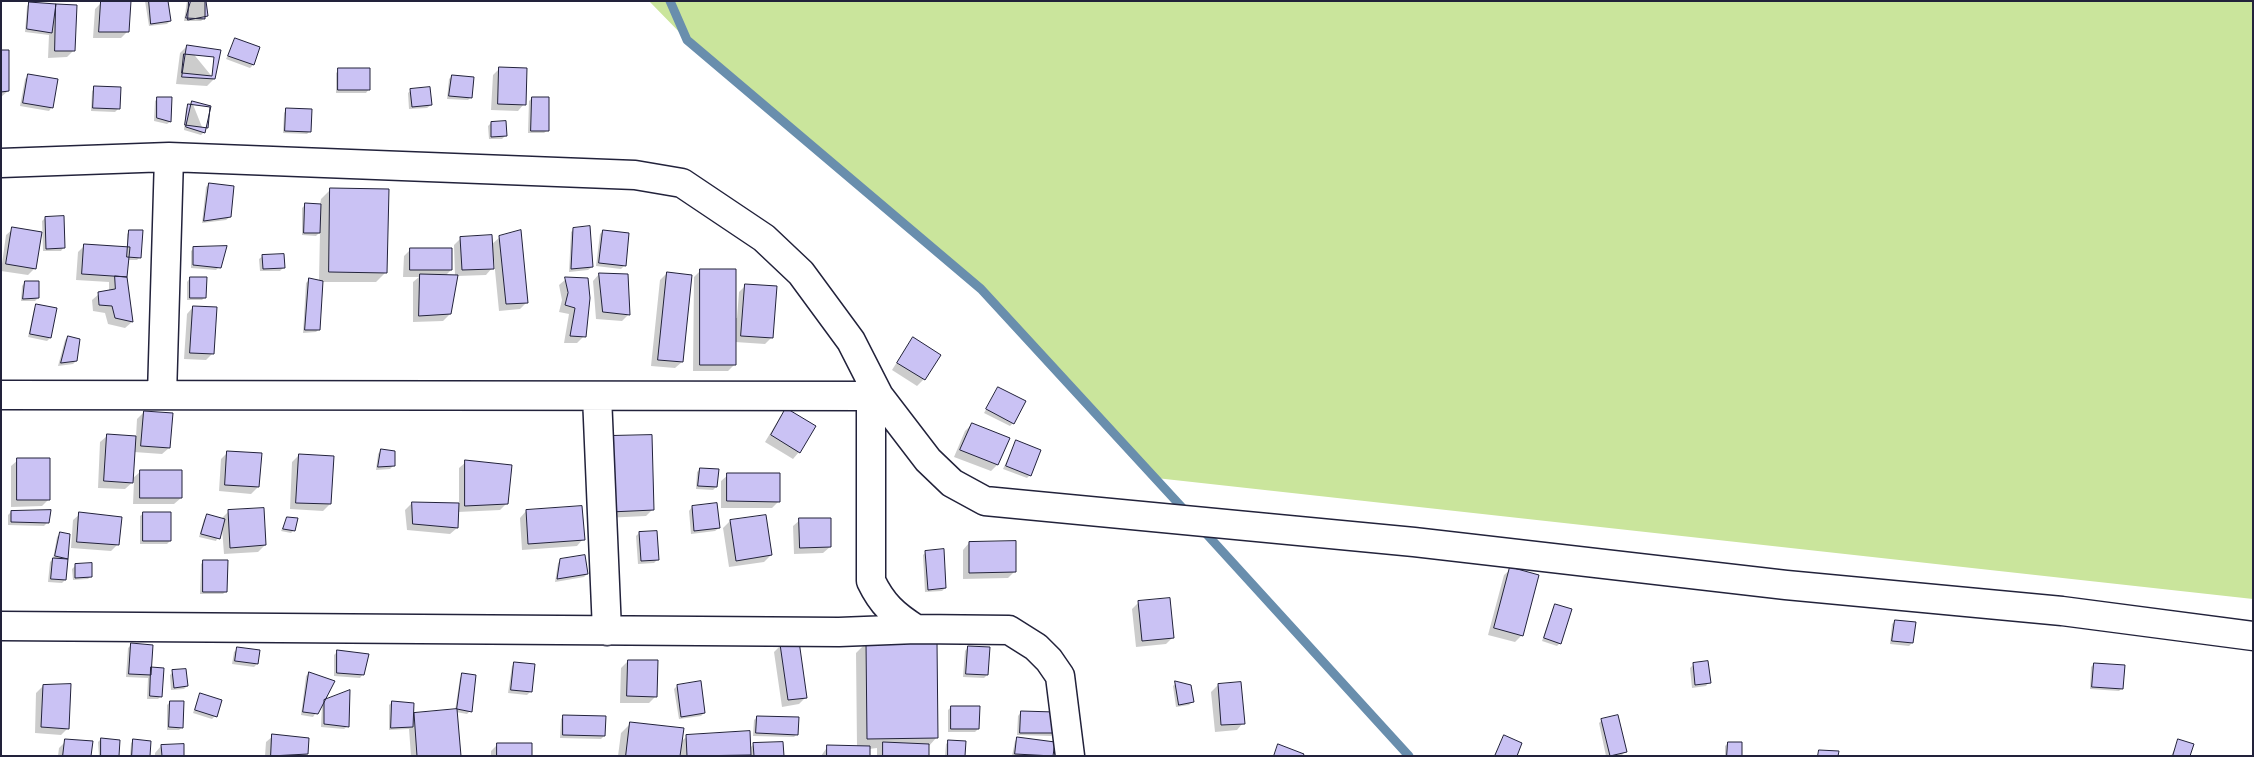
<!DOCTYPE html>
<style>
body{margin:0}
#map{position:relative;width:2254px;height:757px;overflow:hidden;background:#fff;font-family:"Balsamiq Sans",sans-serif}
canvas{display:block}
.frame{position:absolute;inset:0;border:2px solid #22223b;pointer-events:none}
</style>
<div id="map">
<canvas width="2254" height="757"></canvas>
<div class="frame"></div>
</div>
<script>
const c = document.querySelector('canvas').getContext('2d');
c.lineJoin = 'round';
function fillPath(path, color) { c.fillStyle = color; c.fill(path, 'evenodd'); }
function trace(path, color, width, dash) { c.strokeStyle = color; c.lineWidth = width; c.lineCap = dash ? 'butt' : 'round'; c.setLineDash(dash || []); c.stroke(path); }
fillPath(new Path2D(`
 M649 1H2253V599L1156 478 981 289 687 40Z`), '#cae59c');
fillPath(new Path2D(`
 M145 1H167L170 21 167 24 149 26Z
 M187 1H205L207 16 201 21H184Z
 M102 2 128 31 121 38H93L95 9Z
 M30 3 76 6 74 50 67 57 48 58 49 35 25 32 27 6Z
 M235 40 253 65 250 68 226 59Z
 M187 46 214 79 207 86 176 84 180 53Z
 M1 51 8 91 1 97Z
 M500 68 524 104 518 111 491 110 493 75Z
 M339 70 369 89 366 93H336V73Z
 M28 76 52 107 49 111 20 106 25 79Z
 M452 76 471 97 468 100 447 99 449 79Z
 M95 88 118 109 115 112 91 111 92 91Z
 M411 90 431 105 427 108 409 109 408 93Z
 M158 98 170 122 167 124 154 121 155 101Z
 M532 98 548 130 544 133H528L529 101Z
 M192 102 204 132 201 135 184 130 186 108Z
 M287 109 310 131 307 134 283 133 284 113Z
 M491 123 505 136 502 139H489L488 126Z
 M209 184 230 217 226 220 202 223 206 187Z
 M331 189 386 272 376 282H322L319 329 316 332 303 333 306 283 310 279 319 281 320 232 316 236 302 235V208L306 204 320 205 321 199Z
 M45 218 64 247 61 251H43L42 221Z
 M13 229 35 268 28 275 1 271 6 235Z
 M574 229 592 267 588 270 569 272 571 232Z
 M130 231 140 257 137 260H128L126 277 132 322 125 328 108 324 105 313 93 311 92 300 99 294 109 292V282L76 280 78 252 85 245 127 248V234Z
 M603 231 624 266 621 269 596 266 600 234Z
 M500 237 527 302 520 309 499 311 494 260H492V268L486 275 457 276 450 314 443 321 413 322V282L419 277H403L404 256 410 250 451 270 445 276H455L454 245 461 238 491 245Z
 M194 248 219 267 216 270 191 268V251Z
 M263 256 283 268 280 271H260L259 259Z
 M701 270 735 318H737L739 292 746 285 772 337 765 344 735 342V364L728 371H693L694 277Z
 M667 273 682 362 675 368 651 366 660 280Z
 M599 274 629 314 622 321 596 319 593 281Z
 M190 278 205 297 202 300H187V282Z
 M566 279 584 336 577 343H564L569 314 559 312 562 300 559 285Z
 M25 282 38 298 35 301H21L22 286Z
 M37 306 50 338 47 341 28 337 34 309Z
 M193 307 213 353 206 360 184 359 187 314Z
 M68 337 76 361 73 364 58 366 65 340Z
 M913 339 924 379 917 386 892 370 907 346Z
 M998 388 1013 423 1010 426 984 413Z
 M787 410 799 452 793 459 765 442 780 417Z
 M144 412 169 448 162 454 134 452 132 479 141 471 181 498 174 504H133L134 481 125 489 98 488 100 442 107 436 136 437 137 419Z
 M972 424 997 465 991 471 954 457 965 431Z
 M651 436 652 510 646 516 604 518Z
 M1016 441 1030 475 1027 478 1003 469Z
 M381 450 393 466 390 469 376 470 378 454Z
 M228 452 258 487 251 494 219 491 221 459Z
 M299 455 330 504 323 511 290 509 292 462Z
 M18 460 49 499 42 506 11 507V466Z
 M466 462 507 503 500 510 458 512 457 528 450 534 407 530 405 510 412 503 459 505V468Z
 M700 469 716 487 713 490 696 489 697 472Z
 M728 475 779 501 772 508H721V481Z
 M692 507 719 528 715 531 691 534 689 511Z
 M526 511 583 539 577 546 522 550 520 518Z
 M11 512 48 522 44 526 8 525V515Z
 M228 512 265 545 258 552 224 554 222 528 216 541 199 537 204 519 207 516 221 519Z
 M144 513 170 541 167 544H140V516Z
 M80 514 118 544 111 551 71 548 73 520Z
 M287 518 294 530 291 533 281 531Z
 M800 520 830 547 823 553 794 554 793 526Z
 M730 521 771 555 764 562 729 567 723 528Z
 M639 533 657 560 654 563 638 564 636 536Z
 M60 534 69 535 65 580 62 583 48 582 50 562 53 559 57 537Z
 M969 543 1015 571 1008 578 963 579V550Z
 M926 552 945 588 942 591 925 592 923 555Z
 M561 560 587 574 584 577 555 582 558 563Z
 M204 561 226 591 223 594H200L201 564Z
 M75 566 91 576 88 579 73 580 72 569Z
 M1511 569 1522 635 1515 642 1488 635 1504 575Z
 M1139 602 1173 637 1166 644 1136 647 1132 609Z
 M1556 605 1560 643 1557 646 1542 641 1553 608Z
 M1895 621 1912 643 1909 646 1890 644 1892 624Z
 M866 643 937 737 928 747 927 756H877V748L869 749V756H821L828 746 857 747 856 653Z
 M131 645 150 668 161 696 158 699H147L148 678 126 677 128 648Z
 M781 645 806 697 799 704 782 707 774 652Z
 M968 647 987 675 984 678 963 677 965 651Z
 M237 649 257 664 254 667 232 664 234 652Z
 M338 651 363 674 360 678 334 676V655Z
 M628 661 656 696 649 703H620L621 668Z
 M515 663 530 692 527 695 508 693 512 666Z
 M2094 664 2122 688 2119 691 2090 689 2091 667Z
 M1693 665 1709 682 1706 686 1692 688 1690 668Z
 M173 672 187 686 184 689 171 690 170 675Z
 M309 673 322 702 349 692 348 726 344 729 321 727 322 704 313 717 301 715 306 676Z
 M463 674 470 711 467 714 456 712 459 756H411L409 729 389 730V705L392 702 412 717 415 714 455 711 460 678Z
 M1176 683 1192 702 1189 705 1176 707 1173 686Z
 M1218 685 1243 723 1237 730 1215 732 1211 692Z
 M43 686 68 728 61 735 35 733 36 693Z
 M677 686 704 713 701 716 679 719 674 689Z
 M201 695 215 716 212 719 193 713 198 698Z
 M170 702 182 727 179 730H167V705Z
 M951 707 978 729 975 732H948V710Z
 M1021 712 1054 733 1051 736 1017 735 1018 716Z
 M564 716 604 736 601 739 560 738 561 719Z
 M757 717 797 734 794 737 753 736 754 720Z
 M1602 720 1625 752 1622 755 1606 756 1599 723Z
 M631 723 681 742 687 736 750 748 754 744 783 756H751V754L749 756H618L621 733Z
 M273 736 307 754 305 756H265L266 742Z
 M1504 737 1515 756H1494Z
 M1018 738 1051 756H1012L1015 741Z
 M101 739 119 741 118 756H99L98 742Z
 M134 740 148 756H130L131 743Z
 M2179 740 2189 756H2171Z
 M66 741 90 756H58L59 748Z
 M949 741 964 756H945L946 744Z
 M1728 743 1740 756H1725V746Z
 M498 744 531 756H491V751Z
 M161 746 183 756H155V753Z`), '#0003');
trace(new Path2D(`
 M670 1 687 40 981 289 1189 515
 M1201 528 1409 756`), '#698ead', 9);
const building = new Path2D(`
 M101 1H131L129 32H99Z
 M149 1H168L171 21 151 24Z
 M189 1H206L208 16 188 20Z
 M191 1H205V19L186 18Z
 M29 2 56 4 52 33 27 29Z
 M56 4 77 5 75 51H55Z
 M235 38 260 47 254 65 228 56Z
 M187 45 221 50 215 79 182 77Z
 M1 50H9V91L1 92Z
 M184 54 214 57 212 76 182 73Z
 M499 67 527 68 526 105 498 104Z
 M338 68H370V90H338Z
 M28 74 58 79 53 108 23 103Z
 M452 75 474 77 472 98 449 96Z
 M94 86 121 87 120 109 93 108Z
 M430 87 432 105 412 107 410 89Z
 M157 97H172L171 122 157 118Z
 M532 97H549V131H531Z
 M192 101 211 106 205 133 186 127Z
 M188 104 210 107 208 128 185 125Z
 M286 108 312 109 311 132 285 131Z
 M506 121 507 136 491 137V122Z
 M209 183 234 186 231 217 204 221Z
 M330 188 389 189 387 273 329 272Z
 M305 203 321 204 320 233H304Z
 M64 216 65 248 46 249 45 217Z
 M590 226 593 267 571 269 573 228Z
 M12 227 42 232 36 269 6 264Z
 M129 230H143L141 258 127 257Z
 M521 230 528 303 506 304 499 236Z
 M603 230 629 233 626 266 599 263Z
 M492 235 494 269 462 270 460 237Z
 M84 244 130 247 127 277 82 274Z
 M227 246 221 268 193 265V247Z
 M410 248H452V270H410Z
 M284 254 285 268 263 269 262 255Z
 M700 269H736V365H700Z
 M667 272 692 275 683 362 658 360Z
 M599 273 628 274 630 315 603 312Z
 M420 274 458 275 451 314 419 316Z
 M115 276 127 277 133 322 115 318 112 306 99 305 98 292 115 289Z
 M190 277H207L206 298H190Z
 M565 277 588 278 590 298 586 337 570 336 575 308 565 305 568 293Z
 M309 278 323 281 320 330H305Z
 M25 281H39V298L23 299Z
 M745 284 777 286 773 338 741 336Z
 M36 304 57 308 51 338 30 334Z
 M193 306 217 307 214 354 190 353Z
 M68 336 80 339 77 361 61 363Z
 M913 337 941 355 925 380 897 363Z
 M998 387 1026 401 1014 424 986 409Z
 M786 408 816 426 800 453 771 435Z
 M144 411 173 413 170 448 141 446Z
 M972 423 1010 438 998 465 960 450Z
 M107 434 136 436 133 483 104 481Z
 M652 435 654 510 610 512 608 436Z
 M1016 440 1041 450 1031 476 1006 466Z
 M381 449 395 451V466L378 467Z
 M227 451 262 453 259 487 225 485Z
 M299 454 334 456 331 504 296 503Z
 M17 458H50V500H17Z
 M465 460 512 465 508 504 465 506Z
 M700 468 719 469 717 487 698 486Z
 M140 470H182V498H140Z
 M727 473H780V502L727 501Z
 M412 502 459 503 458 528 413 524Z
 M717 503 720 528 694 531 692 506Z
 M582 506 585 540 528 544 526 510Z
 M264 508 266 545 230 548 228 510Z
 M51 510 49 523 11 522V511Z
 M79 512 122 517 119 545 77 542Z
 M143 512H171V541H143Z
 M207 514 225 519 220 539 201 534Z
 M766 515 772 555 736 561 730 520Z
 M287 517 298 518 295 531 283 529Z
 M799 518H831V547L800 548Z
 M657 531 659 560 641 561 639 532Z
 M60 532 70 534 68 559 55 556Z
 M1016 541V572L969 573V542Z
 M944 549 946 588 928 590 925 551Z
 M585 555 588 574 557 579 560 559Z
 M53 558 68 559 66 580 51 579Z
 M203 560H228L227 592H203Z
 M92 563V577L75 578V564Z
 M1510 567 1539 575 1523 636 1494 628Z
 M1170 598 1174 638 1142 641 1138 601Z
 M1555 604 1572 609 1561 644 1544 638Z
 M1895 620 1916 622 1913 643 1892 641Z
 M799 641 807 698 788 700 780 644Z
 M937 641 938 738 867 739 866 642Z
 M131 643 153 645 151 675 129 674Z
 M968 646 990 647 988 675 966 674Z
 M237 647 260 650 258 664 235 661Z
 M337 650 369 654 364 675 337 673Z
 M628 660H658L657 697 627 696Z
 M1708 661 1711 683 1695 685 1693 663Z
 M514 662 535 664 532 692 511 690Z
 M2094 663 2125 665 2123 689 2092 687Z
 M151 667 164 668 162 697 150 696Z
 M186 669 188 686 174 688 172 670Z
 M309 672 335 681 318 714 303 712Z
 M462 673 476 675 472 712 457 709Z
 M701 681 705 713 681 717 677 685Z
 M1175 681 1191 685 1194 702 1179 705Z
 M1241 682 1245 724 1221 725 1218 684Z
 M71 684 69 729 41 727 43 685Z
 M350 690 349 727 324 724V700Z
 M200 693 222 700 217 717 195 710Z
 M170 701H184L183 728 169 727Z
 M392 701 414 703 413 727 391 728Z
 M951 706H980L979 729H951Z
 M457 709 461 756H417L414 713Z
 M1021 711 1055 712V733H1020Z
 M563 715 606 716 605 736 563 735Z
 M1618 715 1627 752 1610 756 1601 719Z
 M757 716 799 717 798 735 756 733Z
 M630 722 684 728 680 756H626Z
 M750 731 751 755 687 756 686 735Z
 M272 734 309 738 308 754 271 756Z
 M1504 735 1522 743 1517 756H1495Z
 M1017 737 1055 742 1053 756 1015 754Z
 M101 738 120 740 119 756H101Z
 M65 739 93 741 91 756H63Z
 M133 739 151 741 150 756H132Z
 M2178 739 2194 744 2190 756H2173Z
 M948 740 966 741 965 756H948Z
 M783 742 784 756H754L753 743Z
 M883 742 929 744V756H883Z
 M1728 742H1742V756H1727Z
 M497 743H532V756H497Z
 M184 744V756H162L161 745Z
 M1278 744 1304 754 1303 756H1274Z
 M827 745 870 746V756H827Z
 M1819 750 1839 751 1838 756H1818Z`);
fillPath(building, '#cac2f4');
trace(building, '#22223b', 1);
const street = new Path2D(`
 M1 163 169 157 635 175 682 183 764 238 801 273 851 341 879 396 928 460 952 483 985 501 1414 542 1786 585 2062 611 2253 636
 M1 395 879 396
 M162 395 169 157
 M597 396 607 631
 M871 396V581C882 604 894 615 916 629
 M1 626 839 632 916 629 1009 630 1036 647 1049 660 1060 676 1070 756`);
trace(street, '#22223b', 31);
trace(street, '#fff', 28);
</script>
